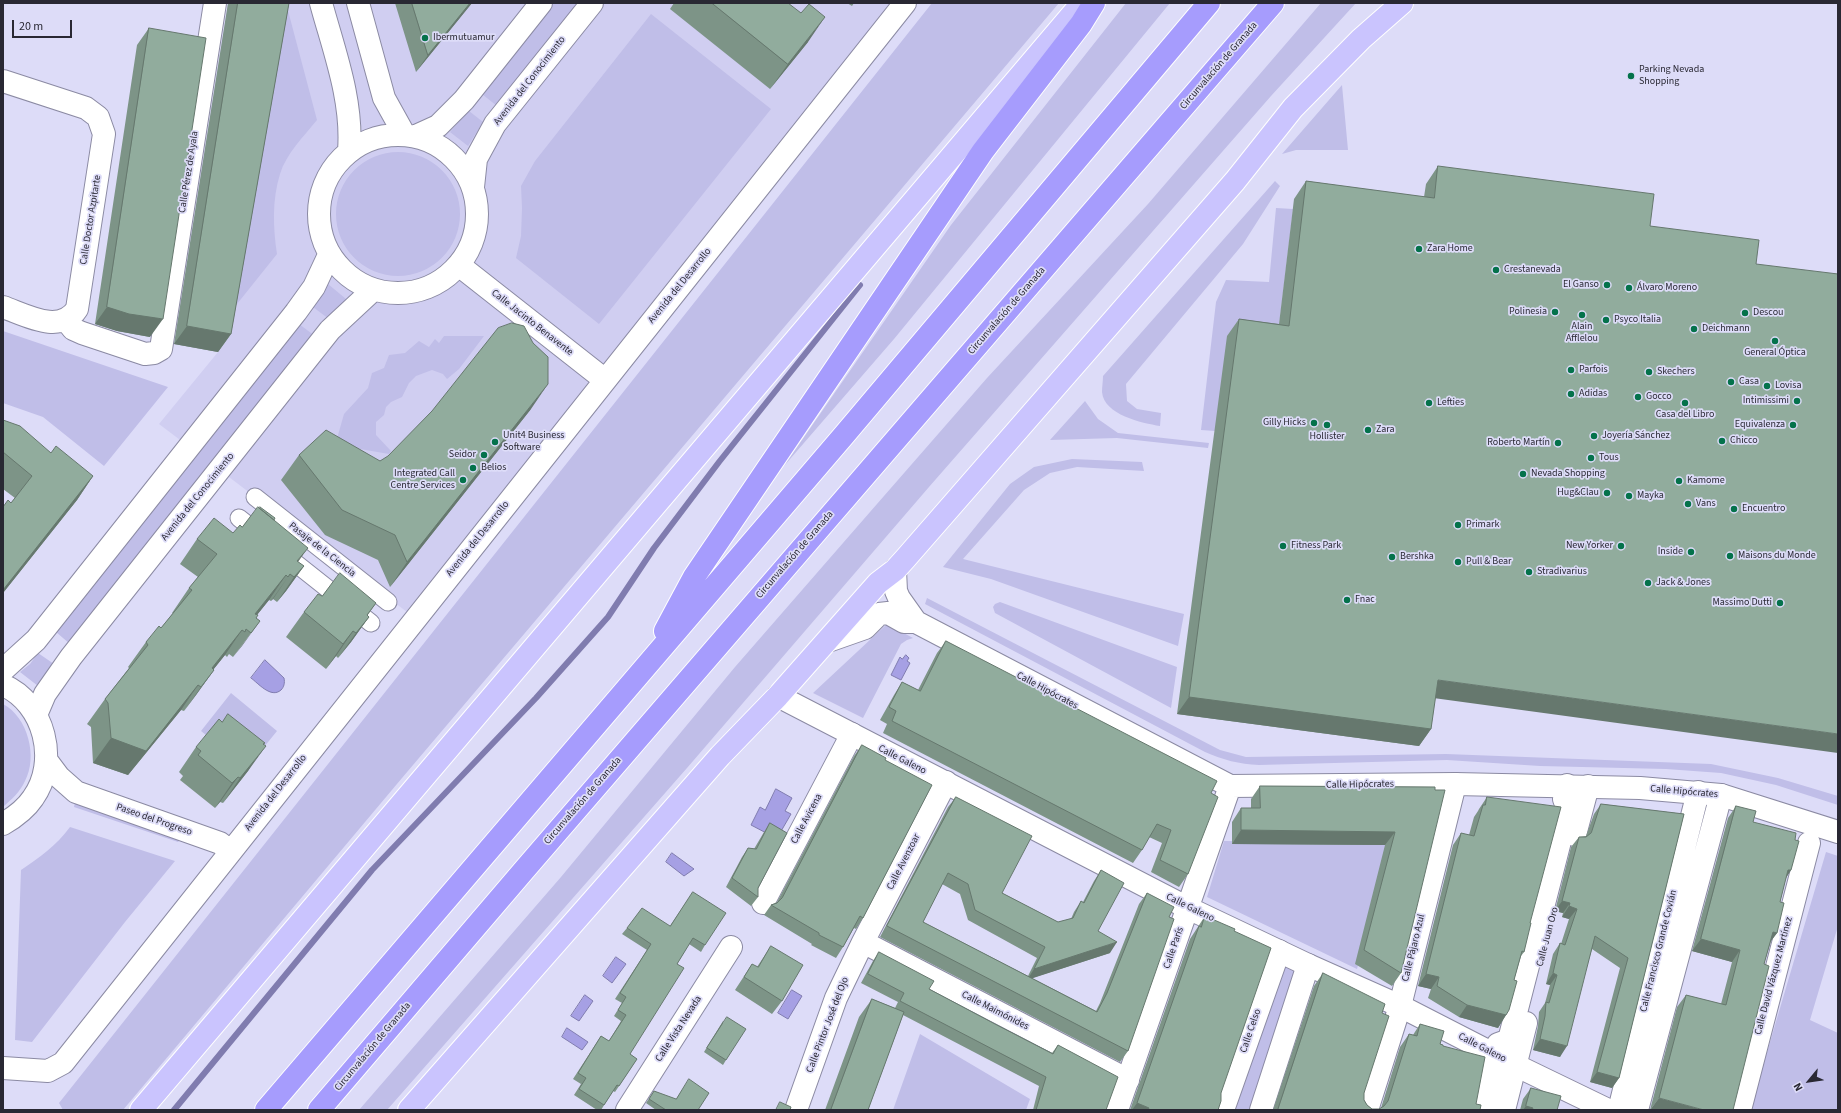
<!DOCTYPE html>
<meta charset="utf-8">
<style>
body{margin:0}
#map{position:relative;width:1841px;height:1113px;overflow:hidden;background:#dddcf8;font-family:"Source Sans 3",sans-serif}
canvas{display:block}
.frame{position:absolute;inset:0;border:4px solid #292833;pointer-events:none}
.north{position:absolute;left:1789px;top:1061px;width:40px;height:40px;-webkit-text-stroke:3px #dddcf8;paint-order:stroke;rotate:241deg;font-size:11px;font-weight:700;line-height:16px;text-align:center;color:#292833}
.north::after{content:'';display:block;margin:auto;width:14px;height:18px;background:#292833;clip-path:polygon(50% 0,100% 100%,50% 72%,0 100%)}
.scale{position:absolute;left:12px;top:20px;width:60px;height:18px;box-sizing:border-box;border:2px solid #292833;border-top:0;padding-left:5px;font-size:12px;line-height:14px;white-space:nowrap;color:#292833;-webkit-text-stroke:3px #dddcf8;paint-order:stroke}
</style>
<div id="map">
<canvas width="1841" height="1113"></canvas>
<div class="frame"></div>
<div class="north">N</div>
<div class="scale">20 m</div>
</div>
<script>
const c = document.querySelector('canvas').getContext('2d');
c.lineJoin = 'round';
function fillPath(path, color) { c.fillStyle = color; c.fill(path, 'evenodd'); }
function trace(path, color, width, dash) { c.strokeStyle = color; c.lineWidth = width; c.lineCap = dash ? 'butt' : 'round'; c.setLineDash(dash || []); c.stroke(path); }
function write(font, color, halo, rows, align = 'center') {
  c.font = font + ' "Source Sans 3",sans-serif'; c.lineWidth = 3.5; c.setLineDash([]); c.textBaseline = 'middle'; c.strokeStyle = halo; c.fillStyle = color; for (const [text, x, y, turn = 0] of rows) {
    c.save(); c.translate(x, y); c.rotate((+turn || 0) * Math.PI / 180); c.textAlign = isNaN(turn) ? turn : align; if (halo) c.strokeText(text, 0, 0); c.fillText(text, 0, 0); c.restore();
  }
}
fillPath(new Path2D(`
 M228 3H892L407 612 159 424 218 352 174 344Z`), '#d0cef1');
fillPath(new Path2D(`
 M286 3 317 120C304 136 286 154 280 174 272 200 273 227 277 254L225 319Z
 M554 3H578L497 106 482 94Z
 M932 3H1059L402 778 123 1110H63L59 1103Z
 M1126 3H1170L894 339 784 466 951 225Z
 M1321 3H1356L1271 96 929 487 687 768 387 1110H359L561 877 735 667 870 512 987 378 1148 204Z
 M651 14 771 109 599 324 516 258 521 236 522 208 521 186 535 161Z
 M1342 85 1348 150H1296L1282 154Z
 M469 111 483 122 468 146 450 132Z
 M336 214a62 62 0 1 1 124 0a62 62 0 1 1-124 0Z
 M1275 181 1280 186 1243 244 1126 384 1127 401 1137 409 1161 413 1160 426C1142 423 1104 415 1102 392 1102 387 1103 381 1103 376Z
 M1276 208 1293 209 1277 343 1215 431 1201 430 1216 302 1226 280 1269 282Z
 M328 284 346 299 329 319 313 307Z
 M299 324 315 336 70 644 56 632Z
 M3 331 168 387 104 466 43 417 3 403Z
 M444 336H484L459 369 447 379 443 374 432 370 416 376 409 383 402 397 391 402 386 407 384 415 376 422V435L391 451 389 454 360 449 354 451 336 442 344 414 368 388 372 373 384 368 389 355 405 353 419 341 429 347 435 339 439 343Z
 M1085 401 1098 419 1118 433 1209 443 1208 448 1117 438 1050 440Z
 M1072 459 1142 462 1144 471 1077 467 1050 473 1024 490 963 559 1184 614 1178 646 991 579 943 567 1010 484 1034 467Z
 M927 598 1220 750 1246 757 1446 754 1711 764 1778 778 1838 796V805L1776 785 1721 773 1666 769 1540 766 1447 760 1259 765C1239 764 1223 760 1205 752L925 604Z
 M1000 602 1177 667 1171 708 995 613 993 607 995 604Z
 M887 624 913 638 907 640 901 644 863 718 813 693Z
 M38 653 54 664 38 686 20 672 30 664Z
 M231 693 277 731 247 768 201 731Z
 M3 704C28 717 38 757 25 781 20 792 12 799 3 807Z
 M75 802 181 839 178 842 74 807Z
 M70 827 175 861 125 922 32 1042 15 1040 21 870C40 857 56 846 70 827Z
 M1224 841 1390 843 1357 969 1207 897Z
 M1826 852 1838 856V926L1810 1020 1838 1033V1110H1750Z
 M1289 964 1297 971 1254 1110H1230L1282 969Z
 M920 1034 1030 1099 1026 1110H893Z`), '#c0bee8');
const water = new Path2D(`
 M906 655 909 658 907 661 910 663 901 680 891 675 900 657 902 659Z
 M265 660 284 678C285 683 284 687 281 690 271 699 258 683 251 678Z
 M776 789 792 798 785 811 791 814 780 833 772 836 751 825 760 807 765 810Z
 M672 853 694 869 684 876 666 862Z
 M616 957 626 964 612 983 603 976Z
 M792 990 802 996 788 1019 778 1013Z
 M585 995 593 1001 579 1021 571 1016Z
 M567 1028 588 1042 582 1050 562 1037Z`);
fillPath(water, '#a6a0e4');
trace(water, '#807caf', 1);
trace(new Path2D(`
 M174 1110 372 870 536 698 608 617 654 548 719 462 860 285`), '#807caf', 6);
const pedestrian = new Path2D(`
 M255 497 388 602
 M239 518 263 537
 M284 554 371 623`);
const minor = new Path2D(`
 M321 3C334 51 353 100 349 151
 M358 3 384 98 404 134
 M3 81 86 108 98 117 104 134 77 309C60 335 26 315 3 307
 M319 214a79 79 0 1 1 158 0a79 79 0 1 1-158 0Z
 M416 136 438 126 464 100 541 3
 M473 187 476 159 495 124 592 3
 M460 266 605 380
 M66 320 73 329 82 333 145 354 154 353 161 349 215 3
 M3 670 36 640 296 312 314 287 329 255
 M3 685C45 703 59 762 33 798 25 810 15 817 3 824
 M36 715 45 694 71 657 330 330 373 290
 M47 761 59 777 76 792 220 843 230 851
 M1575 835 1588 786
 M763 903 852 734
 M863 942 1128 1080
 M3 1068 48 1071 63 1063 905 3
 M627 1110 731 947
 M796 1110 836 998 863 942 946 782
 M1223 1110 1279 951
 M1261 1110 1308 965
 M1367 1110 1400 1006 1455 784
 M1482 1110 1498 1044 1509 1040 1568 810 1564 799 1567 785
 M1504 1110 1526 1023
 M1619 1110 1698 792
 M1637 1110 1721 795
 M1740 1110 1809 843`);
const tertiary = new Path2D(`
 M895 570 896 591 899 598 916 622
 M828 641 865 628 879 614 888 613 904 622H916L1230 786 1455 784 1640 788 1721 795 1838 832
 M778 696 1188 908 1308 965 1400 1006 1515 1065 1608 1110
 M1117 1110 1230 786`);
const primary = new Path2D(`
 M141 1110 1082 3
 M409 1110 720 756 778 696 878 583 895 570 905 559 1235 181 1293 108 1361 39 1402 3`);
const motorway = new Path2D(`
 M665 631 694 577 983 151 1081 24 1094 3
 M266 1110 845 434 1209 3
 M319 1110 525 869 1273 3`);
trace(pedestrian, '#8b8aa3', 19);
trace(minor, '#8b8aa3', 24);
trace(tertiary, '#8b8aa3', 24);
trace(primary, '#fff', 24);
trace(motorway, '#fff', 24);
trace(pedestrian, '#fff', 17);
trace(minor, '#fff', 22);
trace(tertiary, '#fff', 22);
trace(primary, '#cac4fe', 22);
trace(motorway, '#a69cfd', 22);
fillPath(new Path2D(`
 M228 3H289L231 334 218 352 174 344Z
 M395 3H472L416 72Z
 M674 3H788L808 42 770 89 670 9Z
 M847 3H854L852 6Z
 M149 28 150 337 117 331 95 324 137 45Z
 M1438 166 1435 699 1431 729 1419 746 1177 714 1227 336 1239 319 1279 324 1294 199 1306 181 1424 197 1426 184Z
 M531 409 390 587 378 560 325 535 281 480 299 455 380 461Z
 M3 420 51 453 93 476 77 500 3 593V507L11 503 15 498 3 489Z
 M274 520 298 562 304 566 286 591 277 602 273 599 271 601 269 600 257 615 256 618 260 621 233 657 229 654 227 657 225 655 213 670H214L196 695 184 711 181 710 128 775 93 763 91 727 87 724 105 699 129 668 128 667 146 642 161 628 173 613H172L189 588 198 577 180 564 197 539 233 533 242 527Z
 M322 596 376 603 367 616 369 617 351 642 338 658 336 656 326 669 286 637 304 612Z
 M946 641 1211 793 1188 874 1179 887 1151 872 1162 843 1149 837 1142 850 1133 863 883 733 887 724 880 720 894 695 902 682 918 690 937 653Z
 M222 722 264 744 248 771 223 803 220 802 215 808 180 780 183 776 179 772 196 747Z
 M862 745 885 760 863 918 856 929 854 928 843 947 836 958 811 945 812 944 764 915 771 905 777 902 854 756Z
 M1260 786 1435 787 1401 973 1392 986 1355 964 1385 845 1232 844V822L1241 808H1251V799Z
 M956 797 1002 893 1058 922 1071 919 1074 912 1081 901 1083 902 1094 881 1101 870 1098 931 1110 953 1032 978 1096 1011 1100 1003 1139 904 1147 893 1169 917 1128 1051 1120 1062 880 937 948 807ZM942 884 960 894 968 920 1037 958 1028 976 923 922Z
 M1487 797 1530 923 1524 952 1521 956 1514 980 1506 1015 1498 1028 1459 1017 1428 998 1431 989 1418 986 1453 845 1461 833 1469 835 1474 817 1478 811 1479 809Z
 M1601 804 1684 814 1619 1078 1612 1088 1590 1082 1620 968 1592 949 1560 1057 1533 1050 1538 1026 1539 1012 1545 1003 1550 985 1546 984 1553 954 1560 943 1561 944 1569 919 1562 917 1563 913 1555 911 1571 847 1579 837 1586 836 1594 814Z
 M1736 806 1753 822 1791 870 1786 877 1780 902 1777 933 1771 941 1764 964 1650 1110 1677 1007 1686 995 1721 1004 1732 962 1692 951 1728 818Z
 M770 823 758 888V897L751 906 726 887 742 857 748 848 754 849 764 832Z
 M693 892 705 945 701 952 689 944 677 964 630 1054 637 1059 615 1092 613 1091 601 1110H597L574 1095 581 1084 573 1079 601 1036 609 1041 621 1021 614 1016 622 1003 615 999 647 950 622 934 627 928 670 926Z
 M1205 916 1234 931 1221 1093 1218 1110H1130L1190 939Z
 M771 946 782 1001 772 1014 735 990 752 964 757 967Z
 M879 952 929 989 995 1024 1052 1053 1058 1045 1106 1110H1033L1039 1086 903 1015 868 1110H825L859 1017 872 999 895 1008 898 1002 861 983 873 961Z
 M1323 973 1382 1013 1364 1093V1100L1367 1105 1372 1109H1379L1381 1108 1400 1047 1409 1034 1413 1035 1420 1024 1443 1046 1476 1104 1480 1110H1273L1314 986Z
 M723 1021 726 1060 723 1065 704 1052Z
 M1531 1088 1557 1110H1520L1523 1099Z
 M654 1091 698 1110H656L646 1103Z`), '#7d9487');
fillPath(new Path2D(`
 M470 3H472L416 72 428 55Z
 M825 17 808 42 770 89 788 64Z
 M107 307 163 319 150 337 117 331 95 324Z
 M187 326 231 334 218 352 174 344Z
 M548 384 531 409 390 587 407 562Z
 M93 476 77 500 3 593V590Z
 M308 548 290 573 297 561Z
 M304 566 286 591 277 602 294 577Z
 M290 574 273 599 271 601 288 577Z
 M286 575 269 600 244 631 255 614Z
 M369 617 351 642 338 658 356 633Z
 M260 621 242 646 233 657Z
 M242 630 225 655 200 686 212 668Z
 M353 631 336 656 326 669 343 644Z
 M214 670 196 695 184 711 201 687Z
 M1438 680 1838 734V753L1426 697Z
 M198 685 181 710 128 775 93 763 111 738Z
 M1189 697 1431 729 1419 746 1177 714Z
 M266 746 248 771 223 803 240 778Z
 M238 777 220 802 215 808 232 783Z
 M1241 830 1395 832 1385 845 1232 844Z
 M1788 870H1791L1783 883Z
 M1562 901 1570 903 1563 913 1555 911Z
 M1569 906 1577 909 1569 919 1562 917Z
 M1773 932 1777 933 1768 945Z
 M1701 939 1740 950 1732 962 1692 951Z
 M1117 942 1110 953 1027 980 1034 969Z
 M1553 973 1557 975 1550 985 1546 984Z
 M1426 974 1439 977 1431 989 1418 986Z
 M1467 1005 1506 1015 1498 1028 1459 1017Z
 M1540 1039 1567 1046 1560 1057 1533 1050Z
 M1597 1072 1619 1078 1612 1088 1590 1082Z
 M1659 1098 1704 1110H1650Z
 M1137 1103 1149 1108 1147 1110H1132Z
 M1526 1106 1533 1108 1531 1110H1523Z`), '#66786e');
const building = new Path2D(`
 M238 3H289L231 334 187 326Z
 M412 3H470L428 55Z
 M712 3H788L801 13 809 4 825 17 788 64Z
 M149 28 206 38 163 319 129 314 107 307Z
 M1438 166 1654 194 1650 226 1759 240 1756 264 1838 274V734L1438 680 1431 729 1189 697 1239 319 1289 326 1306 181 1434 198Z
 M512 323 524 326 533 343 548 357V384L407 562 395 535 342 510 299 455 326 430 380 461 388 456 432 411 498 328Z
 M3 420 20 426 51 453 56 446 93 476 3 590V507L8 500 11 503 32 476 3 452Z
 M258 507 308 548 297 561 304 566 294 577 290 574 288 577 286 575 255 614 258 615 256 618 260 621 251 633 246 629 245 632 242 630 212 668 214 670 201 687 198 685 146 751 111 738 108 703 105 699 148 645 146 642 159 626 161 628 192 590 189 588 217 554 197 539 214 518 233 533 240 525 242 527Z
 M260 507 275 518 274 520 259 508Z
 M340 573 376 603 367 615 369 617 356 633 353 631 343 644 304 612 318 594 322 596Z
 M946 641 1217 781 1211 793 1218 797 1188 874 1160 860 1171 830 1157 824 1142 850 892 721 896 711 889 707 902 682 920 691Z
 M228 714 265 743 263 744 266 746 240 778 238 777 232 783 198 755 201 751 196 747 219 719 222 722Z
 M862 745 886 758 885 760 932 785 863 918 860 916 843 947 819 935V933L771 905 777 903 782 898Z
 M1260 786 1435 787V790H1445L1401 973 1364 950 1395 832 1241 830V808H1260Z
 M956 797 1032 836 1002 893 1058 922 1073 918 1081 901 1084 903 1101 870 1124 883 1098 931 1117 942 1034 969 1045 947 975 910 968 884 948 873 923 922 1097 1012 1107 993 1147 893 1174 907 1169 917 1174 919 1128 1051 887 926Z
 M1487 797 1561 807 1530 923H1531L1524 952 1522 951 1514 980 1517 981 1509 1010 1506 1015 1467 1005 1437 986 1439 977 1426 974 1461 833 1474 836 1483 805H1485Z
 M1601 804 1684 814 1619 1078 1597 1072 1628 958 1595 936 1567 1046 1540 1039 1545 1016 1546 1002 1549 1003 1557 975 1553 973 1560 943 1565 945 1577 909 1569 906 1570 903 1562 901 1579 837H1586L1591 833Z
 M1736 806 1756 811 1753 822 1796 833 1795 840 1799 841 1791 870H1788L1780 902 1784 903 1777 933 1773 932 1764 964 1769 966 1733 1110H1704L1659 1098 1686 995 1726 1005 1740 950 1701 939Z
 M770 823 787 833 758 888V897L732 878 748 848 756 849Z
 M693 892 726 913 705 945 693 938 677 964 684 968 630 1054 637 1059 619 1086 617 1085 604 1105 579 1089 586 1078 578 1073 601 1036 609 1041 626 1015 618 1010 626 997 620 993 651 944 627 928 642 908 670 926Z
 M1205 916 1235 929 1234 931 1271 948 1221 1093V1101L1218 1110H1148L1149 1108 1137 1103 1199 926 1201 927Z
 M771 946 803 965 782 1001 744 977 752 964 758 967Z
 M879 952 934 981 929 989 995 1024 1053 1054 1058 1045 1118 1077 1106 1110H1036L1046 1077 900 1001 904 993 868 974Z
 M1323 973 1385 1004 1382 1013 1389 1016 1364 1093V1100L1367 1105 1372 1109H1379L1384 1106 1388 1101 1409 1034 1417 1036 1420 1024 1444 1031 1440 1044 1443 1045V1046L1485 1057 1476 1104 1481 1105 1480 1110H1278Z
 M872 999 904 1012 868 1110H831Z
 M727 1017 746 1029 726 1060 707 1048Z
 M689 1079 709 1093 698 1110H666L649 1099 654 1091 676 1099Z
 M1531 1088 1561 1096 1557 1110H1532L1533 1108 1526 1106Z
 M780 1102 791 1107 790 1110H776Z`);
fillPath(building, '#91ac9d');
trace(building, '#66786e', 1);
for (const [x, y, r, color] of [
 [425,38,4,"#04724b"],
 [1631,76,4,"#04724b"],
 [1419,249,4,"#04724b"],
 [1496,270,4,"#04724b"],
 [1607,285,4,"#04724b"],
 [1629,288,4,"#04724b"],
 [1555,312,4,"#04724b"],
 [1745,313,4,"#04724b"],
 [1582,315,4,"#04724b"],
 [1606,320,4,"#04724b"],
 [1694,329,4,"#04724b"],
 [1775,341,4,"#04724b"],
 [1571,370,4,"#04724b"],
 [1649,372,4,"#04724b"],
 [1731,382,4,"#04724b"],
 [1767,386,4,"#04724b"],
 [1571,394,4,"#04724b"],
 [1638,397,4,"#04724b"],
 [1797,401,4,"#04724b"],
 [1429,403,4,"#04724b"],
 [1685,403,4,"#04724b"],
 [1314,423,4,"#04724b"],
 [1327,425,4,"#04724b"],
 [1793,425,4,"#04724b"],
 [1368,430,4,"#04724b"],
 [1594,436,4,"#04724b"],
 [1722,441,4,"#04724b"],
 [495,442,4,"#04724b"],
 [1558,443,4,"#04724b"],
 [484,455,4,"#04724b"],
 [1591,458,4,"#04724b"],
 [473,468,4,"#04724b"],
 [1523,474,4,"#04724b"],
 [463,480,4,"#04724b"],
 [1679,481,4,"#04724b"],
 [1607,493,4,"#04724b"],
 [1629,496,4,"#04724b"],
 [1688,504,4,"#04724b"],
 [1734,509,4,"#04724b"],
 [1458,525,4,"#04724b"],
 [1283,546,4,"#04724b"],
 [1621,546,4,"#04724b"],
 [1691,552,4,"#04724b"],
 [1730,556,4,"#04724b"],
 [1392,557,4,"#04724b"],
 [1458,562,4,"#04724b"],
 [1529,572,4,"#04724b"],
 [1648,583,4,"#04724b"],
 [1347,600,4,"#04724b"],
 [1780,603,4,"#04724b"]
]) { const dot = new Path2D(); dot.arc(x, y, r, 0, 2 * Math.PI); c.fillStyle = color; c.fill(dot); trace(dot, '#dddcf8', 1.5); }
write('10px', '#292833', '#dddcf8', [
 ["Ibermutuamur",433,38],
 ["Parking Nevada",1639,70],
 ["Shopping",1639,82],
 ["Zara Home",1427,249],
 ["Crestanevada",1504,270],
 ["El Ganso",1599,285,"right"],
 ["Álvaro Moreno",1637,288],
 ["Polinesia",1547,312,"right"],
 ["Descou",1753,313],
 ["Psyco Italia",1614,320],
 ["Alain",1582,327,"center"],
 ["Afflelou",1582,339,"center"],
 ["Deichmann",1702,329],
 ["General Óptica",1775,353,"center"],
 ["Parfois",1579,370],
 ["Skechers",1657,372],
 ["Casa",1739,382],
 ["Lovisa",1775,386],
 ["Adidas",1579,394],
 ["Gocco",1646,397],
 ["Intimissimi",1789,401,"right"],
 ["Lefties",1437,403],
 ["Casa del Libro",1685,415,"center"],
 ["Gilly Hicks",1306,423,"right"],
 ["Equivalenza",1785,425,"right"],
 ["Zara",1376,430],
 ["Unit4 Business",503,436],
 ["Software",503,448],
 ["Joyería Sánchez",1602,436],
 ["Hollister",1327,437,"center"],
 ["Chicco",1730,441],
 ["Roberto Martín",1550,443,"right"],
 ["Seidor",476,455,"right"],
 ["Tous",1599,458],
 ["Belios",481,468],
 ["Integrated Call",455,474,"right"],
 ["Centre Services",455,486,"right"],
 ["Nevada Shopping",1531,474],
 ["Kamome",1687,481],
 ["Hug&Clau",1599,493,"right"],
 ["Mayka",1637,496],
 ["Vans",1696,504],
 ["Encuentro",1742,509],
 ["Primark",1466,525],
 ["Fitness Park",1291,546],
 ["New Yorker",1613,546,"right"],
 ["Inside",1683,552,"right"],
 ["Maisons du Monde",1738,556],
 ["Bershka",1400,557],
 ["Pull & Bear",1466,562],
 ["Stradivarius",1537,572],
 ["Jack & Jones",1656,583],
 ["Fnac",1355,600],
 ["Massimo Dutti",1772,603,"right"]
], 'left');
write('10px', '#292833', '#dddcf8', [
 ["Circunvalación de Granada",1219,66,-49],
 ["Avenida del Conocimiento",530,81,-52],
 ["Calle Pérez de Ayala",189,172,-81],
 ["Calle Doctor Azpitarte",91,220,-81],
 ["Avenida del Desarrollo",680,286,-51],
 ["Circunvalación de Granada",1007,311,-49],
 ["Calle Jacinto Benavente",532,323,38],
 ["Avenida del Conocimiento",198,497,-51],
 ["Avenida del Desarrollo",478,539,-51],
 ["Pasaje de la Ciencia",322,550,38],
 ["Circunvalación de Granada",795,555,-49],
 ["Calle Hipócrates",1047,691,28],
 ["Calle Galeno",902,760,27],
 ["Calle Hipócrates",1360,785,-1],
 ["Calle Hipócrates",1684,792,5],
 ["Avenida del Desarrollo",276,793,-52],
 ["Circunvalación de Granada",583,801,-49],
 ["Calle Avicena",807,819,-62],
 ["Paseo del Progreso",154,820,19],
 ["Calle Avenzoar",904,862,-63],
 ["Calle Galeno",1190,908,26],
 ["Calle Juan Oro",1548,937,-75],
 ["Calle París",1174,948,-71],
 ["Calle Pájaro Azul",1414,948,-76],
 ["Calle Francisco Grande Covián",1659,951,-76],
 ["Calle David Vázquez Martínez",1774,976,-75],
 ["Calle Maimónides",995,1011,27],
 ["Calle Pintor José del Ojo",828,1025,-69],
 ["Calle Vista Nevada",679,1029,-57],
 ["Calle Celso",1251,1031,-71],
 ["Circunvalación de Granada",373,1047,-50],
 ["Calle Galeno",1482,1048,27]
]);
</script>
